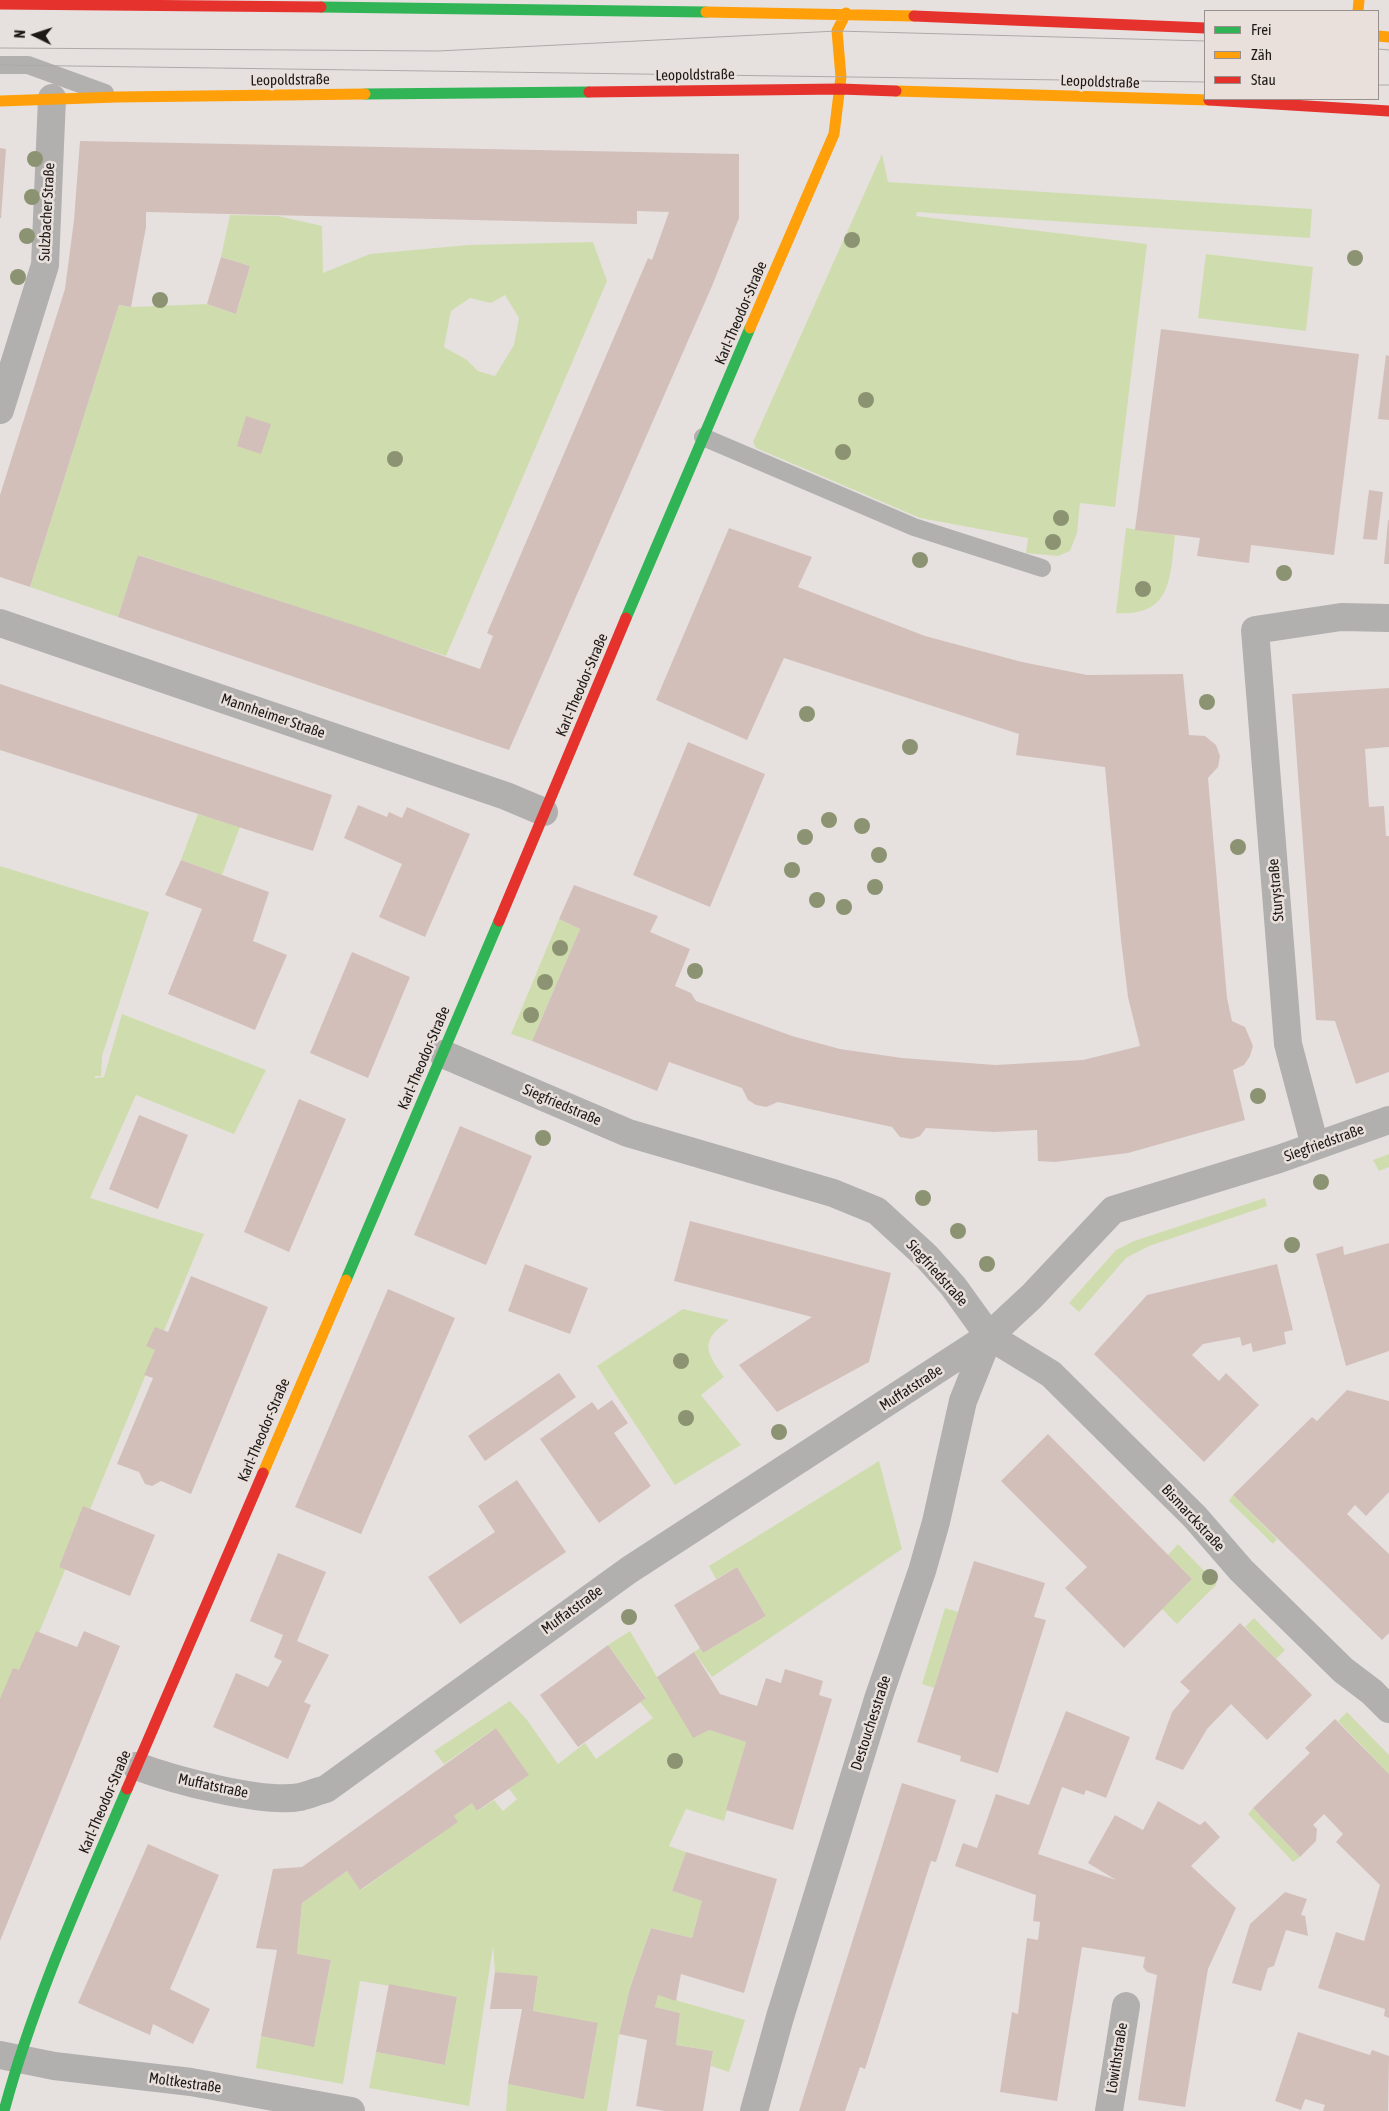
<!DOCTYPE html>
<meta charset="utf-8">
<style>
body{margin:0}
#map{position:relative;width:1389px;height:2111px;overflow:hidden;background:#e6e1df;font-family:"Asap Condensed",sans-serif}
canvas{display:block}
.legend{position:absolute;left:1204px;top:10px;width:175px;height:90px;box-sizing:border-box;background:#e9e0dc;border:1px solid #97908d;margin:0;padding:6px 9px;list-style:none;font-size:15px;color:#1c1917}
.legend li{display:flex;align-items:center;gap:10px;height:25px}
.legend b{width:25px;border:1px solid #97908d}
.north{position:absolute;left:10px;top:10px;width:50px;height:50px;-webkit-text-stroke:4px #e9e0dc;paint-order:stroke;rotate:274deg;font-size:14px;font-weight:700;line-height:20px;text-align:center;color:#1c1917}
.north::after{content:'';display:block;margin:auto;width:18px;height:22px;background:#1c1917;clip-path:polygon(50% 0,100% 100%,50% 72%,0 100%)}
</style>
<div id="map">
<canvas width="1389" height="2111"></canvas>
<ul class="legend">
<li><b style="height:6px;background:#30b455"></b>Frei</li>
<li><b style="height:6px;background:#ff9f0a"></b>Zäh</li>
<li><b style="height:6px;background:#e5322d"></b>Stau</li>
</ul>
<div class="north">N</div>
</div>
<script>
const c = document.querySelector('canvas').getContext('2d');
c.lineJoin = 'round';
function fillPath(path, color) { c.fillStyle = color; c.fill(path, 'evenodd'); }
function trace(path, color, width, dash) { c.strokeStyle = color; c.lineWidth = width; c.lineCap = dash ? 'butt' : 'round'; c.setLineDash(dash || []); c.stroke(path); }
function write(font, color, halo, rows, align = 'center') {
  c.font = font + ' "Asap Condensed",sans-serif'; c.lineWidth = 5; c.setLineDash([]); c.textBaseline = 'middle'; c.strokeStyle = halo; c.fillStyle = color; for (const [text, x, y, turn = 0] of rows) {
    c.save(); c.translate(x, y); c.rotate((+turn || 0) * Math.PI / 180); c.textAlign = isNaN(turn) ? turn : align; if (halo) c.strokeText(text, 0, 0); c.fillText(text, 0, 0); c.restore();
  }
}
fillPath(new Path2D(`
 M882 154 888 182 1312 209 1310 238 917 212 916 216 1147 244 1115 507 1080 503 1077 533 1070 551 1058 556 1026 553 1028 538 920 518 756 448 753 442Z
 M230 215 278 216 322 226 323 273 370 254 468 245 593 242 607 281 446 656 139 555 118 617 30 587 119 305 131 307 207 304 236 314 250 266 221 257ZM505 295 519 318 514 345 495 376 478 371 467 360 444 347 451 311 470 298 491 303Z
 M1206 254 1313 267 1306 331 1198 318Z
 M1126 528 1175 535C1170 578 1172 617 1116 613Z
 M198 814 240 827 222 875 181 860Z
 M0 866 149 912 102 1056 101 1076H95V1078L104 1077 122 1014 266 1070 234 1134 136 1095 90 1198 204 1234 0 1727Z
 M559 919 580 929 532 1041 511 1034Z
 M1389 1154V1167L1379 1171 1373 1160Z
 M1265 1198 1267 1206 1149 1246 1126 1258 1079 1312 1069 1303 1116 1250 1134 1241Z
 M683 1309 729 1320C700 1341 705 1351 724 1377L701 1395 741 1445 675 1485 597 1366Z
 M879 1461 902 1549 712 1677 694 1652 700 1648 703 1653 766 1616 737 1567 716 1579 709 1566Z
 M1233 1495 1277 1539 1273 1544 1229 1501Z
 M1178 1544 1217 1584 1177 1624 1162 1609 1192 1579 1168 1555Z
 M945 1608 958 1612 934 1688 922 1684Z
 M1254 1618 1285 1650 1276 1659 1245 1627Z
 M630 1631 657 1677 709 1730 746 1742 724 1821 686 1809 669 1846 686 1852 672 1891 702 1901 692 1938 651 1928 630 1988 619 2034 607 2111H506L508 2084 584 2098 598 2024 533 2011 538 1977 495 1972 493 1946 469 2106 369 2088 376 2052 445 2065 457 1997 360 1981 343 2084 256 2068 261 2036 314 2046 331 1961 297 1954 302 1903 347 1871 361 1890 457 1822 454 1816 472 1803 478 1811 494 1800 503 1811 517 1799 509 1789 528 1775 496 1728 444 1764 434 1751 510 1701 527 1720 558 1764 585 1743 596 1759 653 1718 640 1702 646 1697 608 1645Z
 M1347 1712 1389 1755V1774L1338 1721Z
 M1253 1808 1300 1857 1293 1862 1248 1814Z
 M658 1995 745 2020 729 2072 711 2066 713 2051 676 2045 680 2013 655 2007Z`), '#cfddae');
fillPath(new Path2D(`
 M80 141 739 154V218L712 286 509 750 118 617 138 555 372 631 480 669 493 636 487 633 648 258 652 260 669 212 637 211V224L146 212V227L131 307 119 305 30 587 0 577V495L65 289 74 220Z
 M0 148 6 149 1 218H0Z
 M221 257 250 266 236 314 207 304Z
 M1161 329 1359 354 1334 555 1251 545 1249 563 1197 556 1200 538 1135 530Z
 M1386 355 1389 356V420L1378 419Z
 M246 416 271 424 261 454 237 446Z
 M1369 490 1383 492 1377 540 1363 539Z
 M1388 520H1389V564H1384Z
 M729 528 812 557 798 587 925 636 1022 662 1087 675 1183 674 1189 735 1205 736 1216 745 1220 756 1218 767 1208 778 1227 998 1232 1021 1245 1027 1253 1046 1250 1056 1244 1065 1233 1070 1245 1120 1128 1153 1055 1162 1038 1161 1037 1130 994 1132 926 1128 920 1136 912 1139 900 1137 892 1127 778 1102 766 1107 756 1105 748 1100 742 1088 669 1062 657 1091 532 1041 580 929 559 919 574 885 658 916 650 932 690 949 675 986 691 993 696 1001 792 1036 840 1049 902 1058 995 1065 1083 1060 1140 1046 1128 997 1121 940 1105 767 1016 755 1019 734 784 658 747 740 656 700Z
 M0 684 332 795 313 851 0 750Z
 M1389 688V747L1365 749 1369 807 1384 806 1386 836H1389V1072L1356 1084 1335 1021 1316 1020 1292 694Z
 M688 742 765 774 710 907 633 875Z
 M358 805 387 817 389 812 402 818 407 807 470 834 425 937 379 917 402 864 344 838Z
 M181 860 269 892 253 941 287 955 255 1030 168 994 202 909 165 895Z
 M352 952 410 977 368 1078 310 1053Z
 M299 1099 346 1119 289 1252 244 1232Z
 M139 1115 188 1135 158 1209 109 1189Z
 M460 1126 532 1156 486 1265 414 1235Z
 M690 1221 891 1273 869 1362 777 1412 739 1365 812 1317 674 1281Z
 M1389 1243V1351L1346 1366 1316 1254 1343 1246 1344 1255Z
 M525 1264 588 1288 570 1334 508 1311Z
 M1277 1264 1293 1330 1284 1332 1286 1344 1253 1352 1251 1343 1242 1346 1240 1337 1203 1344 1192 1355 1219 1381 1226 1373 1259 1405 1204 1462 1094 1354 1147 1295Z
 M191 1276 268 1307 191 1494 161 1481 152 1486 145 1484 139 1472 117 1464 153 1378 144 1375 155 1350 146 1346 155 1327 168 1332Z
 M388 1289 455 1318 361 1534 295 1507Z
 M559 1373 576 1397 485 1461 468 1436Z
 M1347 1390 1389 1401V1492L1366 1516 1355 1505 1347 1514 1389 1554V1633L1382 1640 1233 1495 1312 1417 1317 1421Z
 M612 1400 628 1423 614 1433 651 1486 599 1523 540 1439 592 1402 598 1410Z
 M1048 1434 1192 1579 1124 1648 1065 1588 1087 1567 1001 1481Z
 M517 1480 566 1552 460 1624 428 1577 495 1532 478 1506Z
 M83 1506 155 1535 130 1596 59 1567Z
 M278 1553 326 1572 297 1641 329 1655 304 1702 311 1705 288 1759 213 1727 236 1673 268 1687 282 1661 274 1657 283 1635 250 1621Z
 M974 1561 1045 1583 1034 1617 1046 1620 998 1773 960 1761 961 1756 917 1742Z
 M737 1567 766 1616 703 1653 674 1605Z
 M1240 1623 1312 1695 1267 1740 1231 1704 1207 1729 1183 1770 1155 1759 1172 1712 1190 1691 1180 1682Z
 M36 1631 77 1647 84 1631 120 1646 0 1941V1699L13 1668 19 1670Z
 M608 1645 646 1698 578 1747 540 1695Z
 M694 1652 720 1694 757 1706 766 1678 781 1683 785 1669 823 1681 819 1695 832 1699 793 1830 726 1810 746 1742 709 1730 693 1738 657 1677Z
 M1066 1711 1130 1737 1106 1798 1086 1790 1084 1795 1062 1787 1038 1854 1116 1880 1088 1863 1115 1815 1143 1830 1158 1801 1200 1825 1205 1821 1220 1837 1191 1866 1236 1908 1208 1969 1185 2107 1138 2100 1157 1975 1147 1972 1143 1967 1145 1957 1082 1947 1057 2101 1000 2092 1012 2012 1018 2014 1027 1938 1038 1940 1040 1922 1033 1921 1036 1895 955 1866 963 1843 977 1848 996 1794 1029 1805Z
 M1335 1719 1389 1774V2018L1384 2016 1385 2009 1318 1988 1336 1932 1364 1941 1380 1885 1336 1842 1343 1834 1324 1814 1313 1825 1317 1829 1316 1841 1300 1857 1253 1808 1310 1753 1305 1748Z
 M496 1728 529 1775 477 1811 472 1803 454 1816 458 1822 360 1890 347 1871 302 1903 297 1954 331 1960 314 2047 261 2036 277 1950 256 1948 273 1869 302 1867Z
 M902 1783 956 1800 936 1862 931 1861 865 2069 860 2067 845 2111H799Z
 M148 1844 219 1875 170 1989 210 2009 193 2044 153 2024 150 2035 78 2003Z
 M686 1852 777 1879 744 1993 681 1974 676 2001 658 1995 655 2007 680 2013 676 2045 713 2051 703 2111H665L636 2106 647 2040 619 2034 630 1988 651 1928 692 1938 702 1901 672 1891Z
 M1285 1892 1307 1899 1301 1915 1305 1916 1308 1936 1286 1930 1274 1966 1268 1968 1261 1991 1232 1983 1250 1924Z
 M495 1972 538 1976 533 2011 598 2023 584 2099 508 2084 522 2009H490Z
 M389 1984 457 1997 445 2065 376 2052Z
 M1298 2032 1370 2055 1372 2050 1389 2056 1388 2111H1323L1325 2105 1305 2099 1301 2110 1275 2101Z`), '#d3bfba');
trace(new Path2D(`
 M0 65H28L105 93
 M703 437 914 527 1042 568`), '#b1b0af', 18);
trace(new Path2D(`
 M0 410 45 265 52 98
 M0 623 506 796 544 812
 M443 1054 628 1133 833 1193 877 1211 926 1256 953 1286 989 1336 1051 1374 1195 1517 1241 1570 1343 1670 1372 1692 1389 1709
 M1315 1146 1288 1044 1255 630 1341 617 1389 618
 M136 1766C174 1780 263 1804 300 1797 309 1795 318 1791 326 1789L629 1570 989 1336 1032 1296 1113 1210 1279 1159 1389 1120
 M0 2055 54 2066 191 2082 351 2111
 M754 2111 780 2017 879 1696 922 1571 936 1522 963 1401 989 1336
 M1109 2111 1126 2006`), '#b1b0af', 28);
trace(new Path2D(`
 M321 7 706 12
 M365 94 589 92
 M626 618 750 328
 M346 1280 499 921
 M4 2111C34 1999 82 1895 127 1789`), '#30b455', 11);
trace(new Path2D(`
 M1358 11 1359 0
 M706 12 914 16
 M1378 36 1389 37
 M896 91 1209 100
 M0 101 117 97 365 94
 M750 328 834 134 841 77 837 31 846 13
 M263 1473 346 1280`), '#ff9f0a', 11);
trace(new Path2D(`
 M0 4 321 7
 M914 16 1205 28
 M589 92 840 89 896 91
 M1209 100 1389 111
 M499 921 626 618
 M127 1789 263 1473`), '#e5322d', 11);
trace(new Path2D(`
 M0 48 438 51 837 31 1205 41
 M1378 49 1389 50
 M0 65 1205 82
 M1378 85H1389`), '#acaaa9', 1);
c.fillStyle = '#8c9372';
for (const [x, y] of [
 [35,159],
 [32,197],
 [27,236],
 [852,240],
 [1355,258],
 [18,277],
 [160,300],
 [866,400],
 [843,452],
 [395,459],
 [1061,518],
 [1053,542],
 [920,560],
 [1284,573],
 [1143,589],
 [1207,702],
 [807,714],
 [910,747],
 [829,820],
 [862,826],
 [805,837],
 [1238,847],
 [879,855],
 [792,870],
 [875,887],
 [817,900],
 [844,907],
 [560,948],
 [695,971],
 [545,982],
 [531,1015],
 [1258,1096],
 [543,1138],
 [1321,1182],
 [923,1198],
 [958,1231],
 [1292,1245],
 [987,1264],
 [681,1361],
 [686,1418],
 [779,1432],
 [1210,1577],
 [629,1617],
 [675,1761]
]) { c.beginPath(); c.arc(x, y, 8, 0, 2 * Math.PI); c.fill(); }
write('15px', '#1c1917', '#e9e0dc', [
 ["Leopoldstraße",695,75,-1],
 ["Leopoldstraße",290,80,-1],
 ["Leopoldstraße",1100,82,2],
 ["Sulzbacher Straße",47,212,-87],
 ["Karl-Theodor-Straße",741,313,-67],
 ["Karl-Theodor-Straße",582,685,-67],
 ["Mannheimer Straße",273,716,19],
 ["Sturystraße",1276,890,-95],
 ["Karl-Theodor-Straße",424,1058,-67],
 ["Siegfriedstraße",562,1105,23],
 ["Siegfriedstraße",1324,1143,-20],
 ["Siegfriedstraße",937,1273,48],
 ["Muffatstraße",911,1388,-33],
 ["Karl-Theodor-Straße",264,1430,-67],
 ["Bismarckstraße",1193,1518,47],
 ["Muffatstraße",572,1610,-36],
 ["Destouchesstraße",871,1723,-72],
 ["Muffatstraße",213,1786,12],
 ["Karl-Theodor-Straße",105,1802,-67],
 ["Löwithstraße",1117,2058,-81],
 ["Moltkestraße",185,2083,8]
]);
</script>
